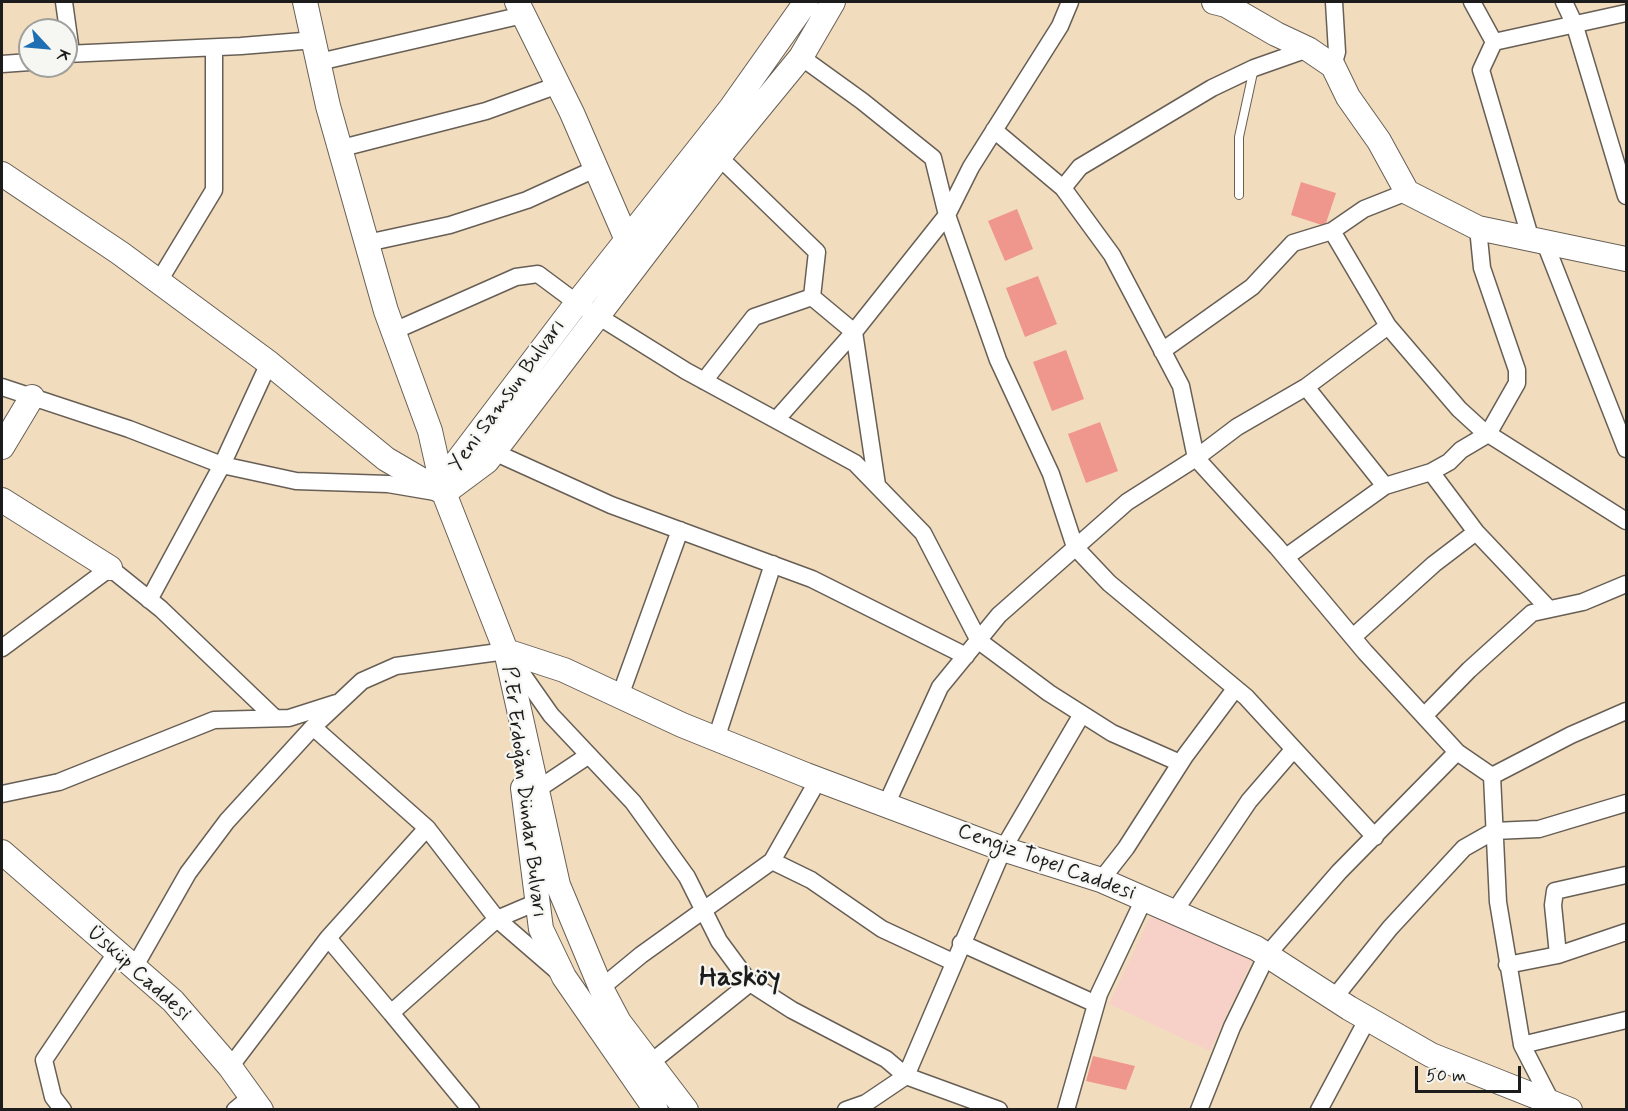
<!DOCTYPE html>
<meta charset="utf-8">
<style>
body{margin:0}
#map{position:relative;width:1628px;height:1111px;overflow:hidden;background:#f2dcbe;font-family:Mynerve,sans-serif}
canvas{display:block}
.frame{position:absolute;inset:0;border:3px solid #1c1c1c;pointer-events:none}
.north{position:absolute;left:18px;top:18px;width:60px;height:60px;box-sizing:border-box;background:#f6f6f2;border:2px solid #9f9f9c;border-radius:50%;rotate:116deg;font-size:16px;font-weight:700;line-height:24px;text-align:center;color:#1c1c1c}
.north::after{content:'';display:block;margin:auto;width:21px;height:27px;background:#1f6fb2;clip-path:polygon(50% 0,100% 100%,50% 72%,0 100%)}
.scale{position:absolute;left:1415px;top:1066px;width:106px;height:27px;box-sizing:border-box;border:3px solid #1c1c1c;border-top:0;padding-left:8px;font-size:18px;line-height:21px;white-space:nowrap;color:#1c1c1c;-webkit-text-stroke:4px #f6f6f2;paint-order:stroke}
</style>
<div id="map">
<canvas width="1628" height="1111"></canvas>
<div class="frame"></div>
<div class="north">K</div>
<div class="scale">50 m</div>
</div>
<script>
const c = document.querySelector('canvas').getContext('2d');
c.lineJoin = 'round';
function fillPath(path, color) { c.fillStyle = color; c.fill(path, 'evenodd'); }
function trace(path, color, width, dash) { c.strokeStyle = color; c.lineWidth = width; c.lineCap = dash ? 'butt' : 'round'; c.setLineDash(dash || []); c.stroke(path); }
function write(font, color, halo, rows, align = 'center') {
  c.font = font + ' Mynerve,sans-serif'; c.lineWidth = 4.5; c.setLineDash([]); c.textBaseline = 'middle'; c.strokeStyle = halo; c.fillStyle = color; for (const [text, x, y, turn = 0] of rows) {
    c.save(); c.translate(x, y); c.rotate((+turn || 0) * Math.PI / 180); c.textAlign = isNaN(turn) ? turn : align; if (halo) c.strokeText(text, 0, 0); c.fillText(text, 0, 0); c.restore();
  }
}
fillPath(new Path2D(`
 M1152 913 1252 960 1210 1051 1109 1004Z`), '#f7d1c7');
fillPath(new Path2D(`
 M1301 182 1336 193 1325 226 1291 215Z
 M1017 209 1033 249 1005 261 988 221Z
 M1038 276 1057 324 1025 337 1006 288Z
 M1066 350 1084 399 1052 411 1033 362Z
 M1100 422 1118 471 1086 483 1068 434Z
 M1093 1056 1135 1066 1126 1090 1086 1081Z`), '#ef968d');
const lane = new Path2D(`
 M1239 195V137L1254 68`);
const street = new Path2D(`
 M64 2 71 52
 M1472 2 1494 42 1626 13
 M1564 2 1574 23 1626 196
 M1494 42 1481 70 1531 240
 M66 54 241 46 315 40
 M801 57 862 101 933 158 947 215 998 360 1051 474 1075 547 1109 583 1246 697 1375 837
 M319 62 523 15
 M2 64 30 62
 M1333 66 1337 52 1334 2
 M994 130 1063 188 1112 255 1181 386 1196 458 1277 547 1365 652 1457 752 1492 776
 M342 148 486 111 558 85
 M719 157 817 252 812 297
 M1063 188 1080 167 1212 88 1254 68 1308 49
 M1332 231 1388 326 1459 409 1482 430 1626 521
 M367 243 450 225 527 200 595 169
 M1545 243 1626 449
 M159 281 214 190V48
 M394 331 516 277 538 274 577 303 686 371 855 463 923 533 979 641 1049 693 1112 733 1180 763
 M1162 351 1252 287 1293 243 1332 231 1364 209 1407 192
 M704 381 754 317 812 297 854 332 877 485
 M2 387 129 429 222 465 296 481 388 484 435 492
 M1306 387 1385 486
 M776 420 854 332 947 215 971 167 1060 26 1070 2
 M494 452 611 505 812 579 966 656
 M1431 472 1476 532 1549 609
 M1286 557 1385 486 1431 472 1449 462 1461 450 1488 434 1517 383V370L1482 268 1478 228
 M149 600 222 465 269 363
 M1353 637 1434 564 1476 532
 M2 648 110 568 161 609 275 718
 M620 696 680 530
 M1425 715 1469 670 1532 613 1583 602 1626 584
 M313 727 427 828 497 919 556 970
 M716 739 773 564
 M538 789 589 755
 M2 794 59 782 214 720 289 718 336 703
 M886 805 940 687 999 615 1127 502 1196 458 1237 427 1306 387 1388 326
 M772 861 811 880 882 929 953 962
 M1101 880 1126 848 1185 756 1235 689
 M1174 912 1249 801 1293 750
 M328 938 427 828
 M961 943 1096 1004
 M1558 955 1626 932
 M1507 965 1558 955 1553 905 1555 891 1626 875
 M135 966 188 873 227 821 313 727 362 681 396 666 506 651 551 715 633 802 687 877 719 941 750 983 792 1010 886 1059 906 1076 999 1110
 M601 988 641 955 772 861 818 780
 M1334 998 1390 928 1464 848 1494 831 1539 829 1626 803
 M391 1013 471 1110
 M1522 1045 1498 902 1492 776 1571 735 1626 711
 M649 1064 750 983
 M230 1067 328 938 391 1013 497 919 537 902
 M1552 1103 1522 1045 1626 1020
 M63 1110 53 1097 44 1060 116 953
 M235 1110 252 1096
 M846 1110 866 1103 906 1076 1003 849 1082 714
 M1066 1110 1099 994 1144 899
 M1199 1110 1232 1027 1267 955 1339 872 1457 752
 M1319 1110 1368 1018`);
const secondary = new Path2D(`
 M305 2 328 106 386 311 430 431 444 493 506 651 558 885 601 988 619 1022 686 1110
 M517 2 572 113 627 240
 M1214 2 1226 5 1276 34 1308 49 1333 66 1348 97 1379 141 1407 192 1478 228 1626 259
 M2 174 120 253 269 363 386 459 444 493
 M2 447 32 397
 M444 493 487 461 719 157 801 57 833 2
 M444 493 449 472 577 303 731 108 806 2
 M2 500 110 568
 M506 651 564 670 682 725 806 775 1003 849 1101 880 1256 948 1349 1008 1431 1055 1570 1110
 M523 788 541 929 564 977 656 1110
 M2 852 173 1001 230 1067 261 1110`);
trace(lane, '#675f55', 10);
trace(street, '#675f55', 19);
trace(secondary, '#675f55', 26);
trace(lane, '#fff', 8);
trace(street, '#fff', 16);
trace(secondary, '#fff', 24);
write('21px', '#1c1c1c', '#f6f6f2', [
 ["Yeni Samsun Bulvarı",508,396,-54],
 ["P.Er Erdoğan Dündar Bulvarı",523,792,83],
 ["Cengiz Topel Caddesi",1046,863,20],
 ["Üsküp Caddesi",138,974,42]
]);
write('bold 27px', '#1c1c1c', '#f6f6f2', [
 ["Hasköy",740,979]
]);
</script>
